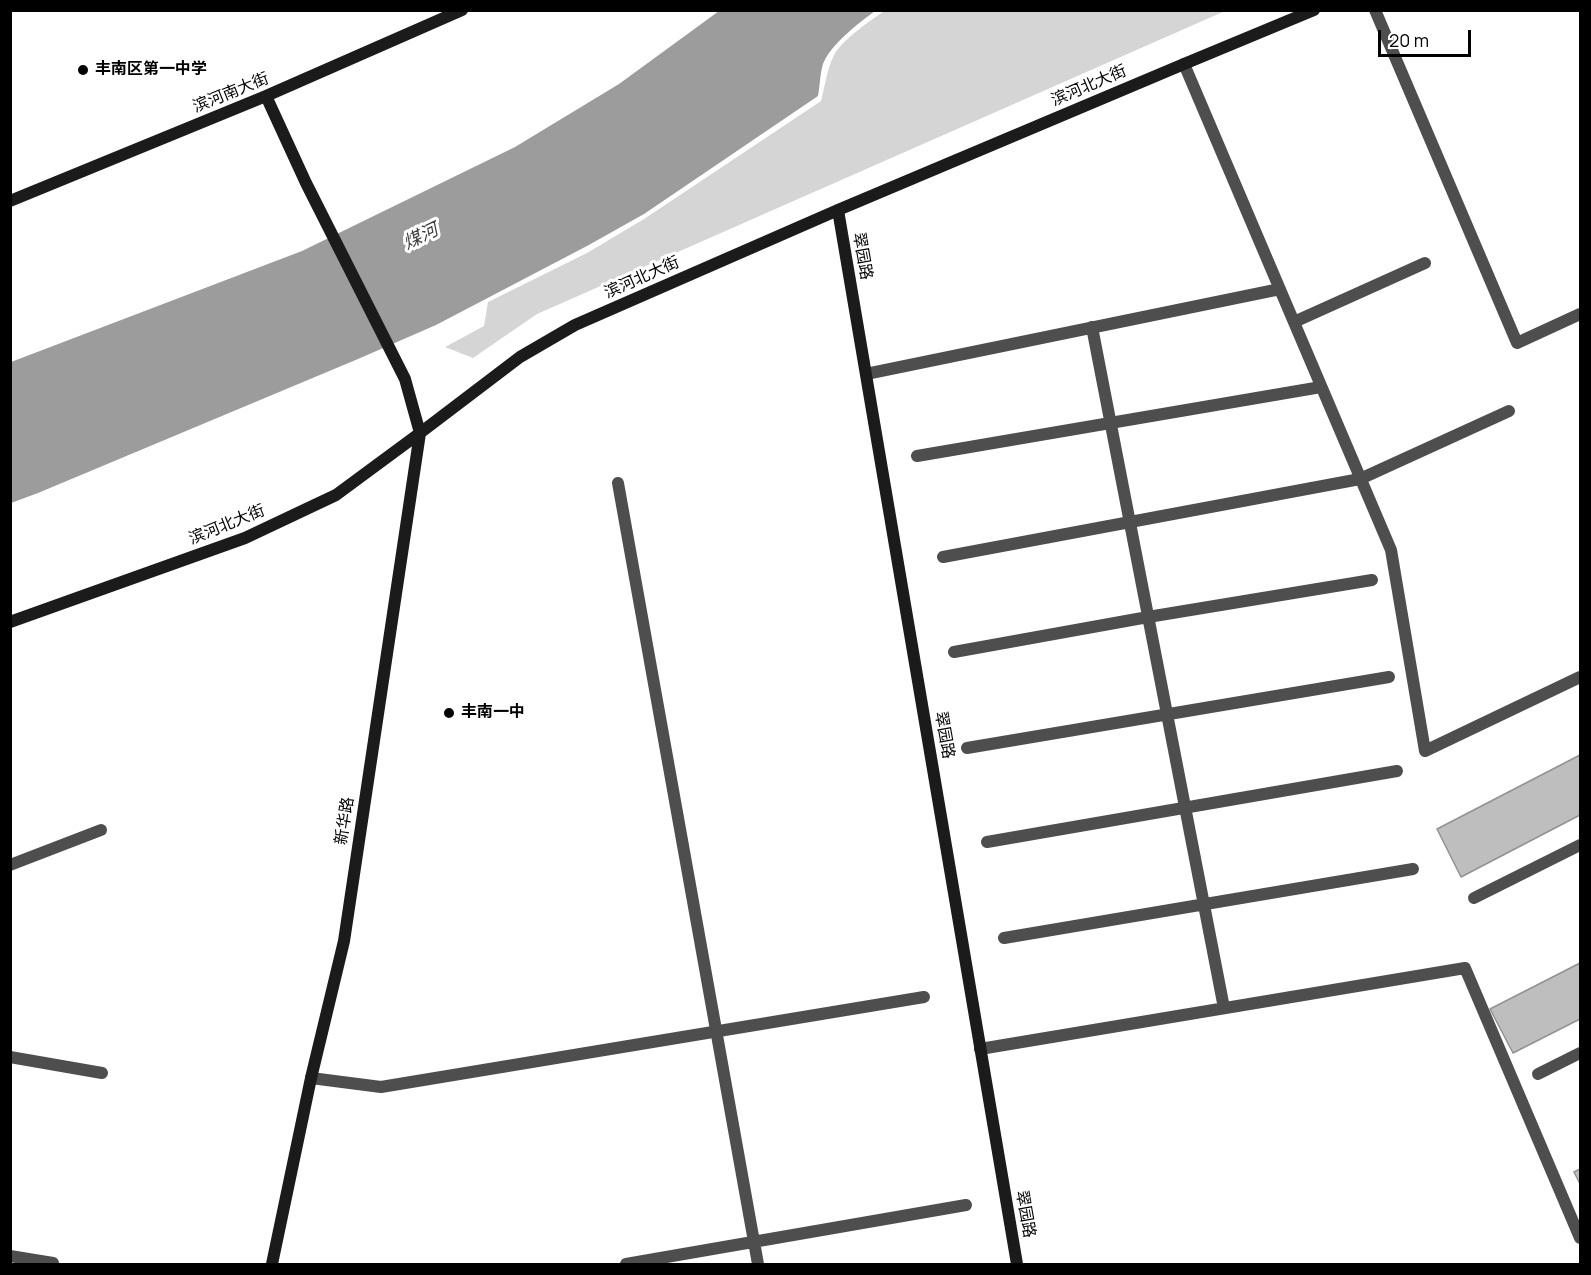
<!DOCTYPE html>
<meta charset="utf-8">
<style>
body{margin:0}
#map{position:relative;width:1591px;height:1275px;overflow:hidden;background:#fff;font-family:Manrope,sans-serif}
canvas{display:block}
.frame{position:absolute;inset:0;border:12px solid #000;pointer-events:none}
.scale{position:absolute;left:1378px;top:30px;width:93px;height:27px;box-sizing:border-box;border:3px solid #000;border-top:0;padding-left:8px;font-size:18px;line-height:21px;white-space:nowrap;color:#000;-webkit-text-stroke:4px #fff;paint-order:stroke}
</style>
<div id="map">
<canvas width="1591" height="1275"></canvas>
<div class="frame"></div>
<div class="scale">20 m</div>
</div>
<script>
const c = document.querySelector('canvas').getContext('2d');
c.lineJoin = 'round';
function fillPath(path, color) { c.fillStyle = color; c.fill(path, 'evenodd'); }
function trace(path, color, width, dash) { c.strokeStyle = color; c.lineWidth = width; c.lineCap = dash ? 'butt' : 'round'; c.setLineDash(dash || []); c.stroke(path); }
function write(font, color, halo, rows, align = 'center') {
  c.font = font + ' Manrope,"Noto Sans SC",sans-serif'; c.lineWidth = 6; c.setLineDash([]); c.textBaseline = 'middle'; c.strokeStyle = halo; c.fillStyle = color; for (const [text, x, y, turn = 0] of rows) {
    c.save(); c.translate(x, y); c.rotate((+turn || 0) * Math.PI / 180); c.textAlign = isNaN(turn) ? turn : align; if (halo) c.strokeText(text, 0, 0); c.fillText(text, 0, 0); c.restore();
  }
}
fillPath(new Path2D(`
 M884 11H1225L537 314 473 358 445 347 484 326 488 302 587 253 644 219 821 101C825 86 827 69 834 55 842 40 870 21 884 11Z`), '#d5d5d5');
fillPath(new Path2D(`
 M719 11H875C860 22 830 45 823 64 820 73 820 86 818 96L644 214 587 246 436 325 358 359 38 493 11 503V362L302 251 515 147 619 84Z`), '#9c9c9c');
const building = new Path2D(`
 M1580 755V815L1461 877 1437 829Z
 M1580 963V1019L1513 1053 1490 1009Z
 M1580 1169V1184L1574 1172Z`);
fillPath(building, '#bebebe');
trace(building, '#929292', 1.5);
trace(new Path2D(`
 M1375 10 1517 343 1580 314
 M1184 64 1391 550 1425 751 1580 677
 M1294 322 1425 263
 M1092 327 1224 1008
 M866 374 1280 289
 M917 456 1321 387
 M618 483 758 1264
 M943 557 1360 479 1509 411
 M954 652 1148 617 1372 580
 M967 748 1389 677
 M987 842 1397 771
 M10 865 101 830
 M1474 898 1580 845
 M1004 938 1413 869
 M980 1049 1465 968 1580 1238
 M10 1057 102 1073
 M1538 1074 1580 1053
 M10 1256 53 1263
 M626 1264 966 1205`), '#4e4e4e', 12);
trace(new Path2D(`
 M311 1078 381 1087 924 997`), '#4e4e4e', 12);
trace(new Path2D(`
 M266 96 306 183 405 379 420 433 344 941 311 1078 272 1264
 M10 201 266 96 462 10
 M838 210 1017 1264
 M10 622 245 538 336 495 420 433 520 357 575 325 838 210 1184 64 1314 10`), '#1b1b1b', 12);
for (const [x, y, r, color] of [
 [83,70,6,"#000"],
 [449,713,6,"#000"]
]) { const dot = new Path2D(); dot.arc(x, y, r, 0, 2 * Math.PI); c.fillStyle = color; c.fill(dot); trace(dot, '#fff', 2); }
write('bold 16px', '#000', '#fff', [
 ["丰南区第一中学",95,70],
 ["丰南一中",461,713]
], 'left');
write('16px', '#000', '#fff', [
 ["滨河北大街",1089,86,-23],
 ["滨河南大街",231,93,-22],
 ["翠园路",862,256,80],
 ["滨河北大街",642,278,-24],
 ["滨河北大街",227,525,-22],
 ["翠园路",944,735,80],
 ["新华路",345,821,-81],
 ["翠园路",1025,1214,80]
]);
write('italic 18px', '#3d3d3d', '#fff', [
 ["煤河",421,237,-26]
]);
</script>
